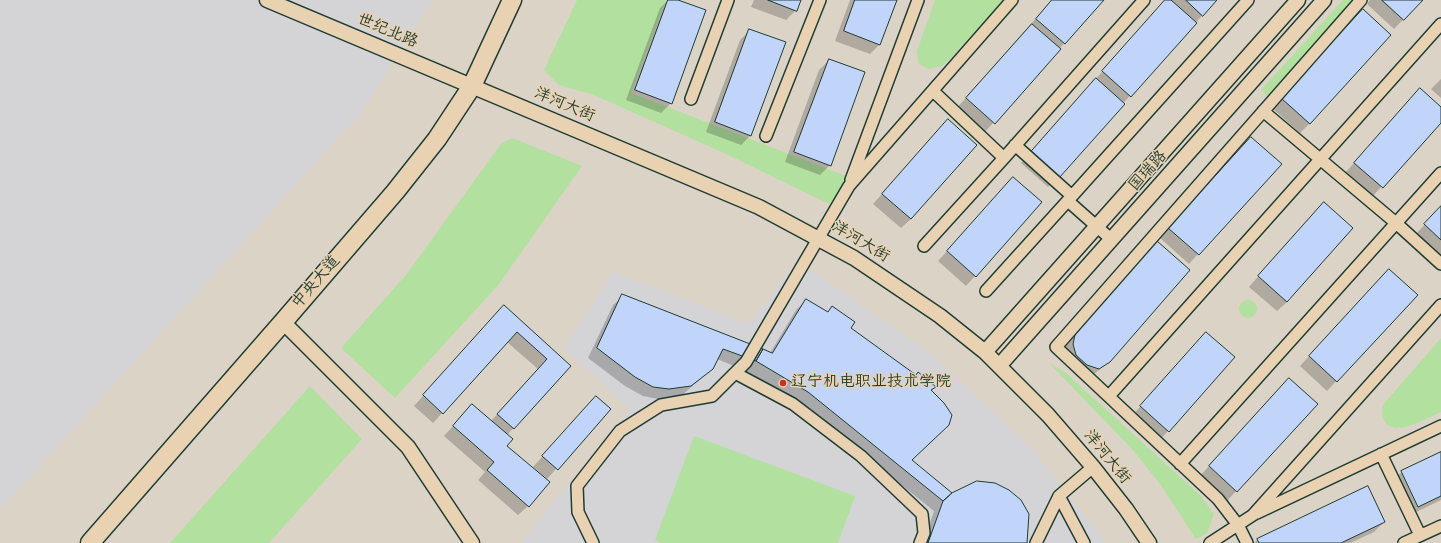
<!DOCTYPE html>
<meta charset="utf-8">
<style>
body{margin:0}
canvas{display:block;background:#dcd3c7}
</style>
<canvas width="1441" height="543"></canvas>
<script>
const c = document.querySelector('canvas').getContext('2d');
c.lineJoin = 'round';
function fillPath(path, color) { c.fillStyle = color; c.fill(path, 'evenodd'); }
function trace(path, color, width, dash) { c.strokeStyle = color; c.lineWidth = width; c.lineCap = dash ? 'butt' : 'round'; c.setLineDash(dash || []); c.stroke(path); }
function write(font, color, halo, rows, align = 'center') {
  c.font = font + ' "Indie Flower","LXGW WenKai TC",sans-serif'; c.lineWidth = 3; c.setLineDash([]); c.textBaseline = 'middle'; c.strokeStyle = halo; c.fillStyle = color; for (const [text, x, y, turn = 0] of rows) {
    c.save(); c.translate(x, y); c.rotate((+turn || 0) * Math.PI / 180); c.textAlign = isNaN(turn) ? turn : align; if (halo) c.strokeText(text, 0, 0); c.fillText(text, 0, 0); c.restore();
  }
}
fillPath(new Path2D(`
 M0 0H432L359 115 0 509Z
 M797 260 936 358 1033 450 1106 543H521L630 409 564 348 613 272 749 324Z`), '#d4d4d6');
fillPath(new Path2D(`
 M577 0H666L631 93 846 176 839 197 829 204 724 153 594 95 559 85 544 70Z
 M935 0H1004L948 61 942 66 928 69 918 63 917 51Z
 M1343 0H1354L1267 96 1261 90Z
 M512 138 582 166 499 284 395 398 341 348 406 275 501 144Z
 M1239 309a9 9 0 1 1 18 0a9 9 0 1 1-18 0Z
 M1441 338V412C1423 420 1380 446 1382 406Z
 M1048 362 1066 373 1201 496 1214 514 1207 533 1196 539 1160 484 1132 449Z
 M310 386 362 439 269 543H170Z
 M694 436 855 496 838 543H662L655 540Z`), '#b1e09f');
fillPath(new Path2D(`
 M668 0H675L671 103 661 113 626 100 660 8Z
 M754 0H800L796 10 786 20 751 7Z
 M850 0H896L880 44 870 54 835 41Z
 M1052 0H1103L984 133 957 108Z
 M1166 0H1216L1048 187 1021 163Z
 M1370 0H1422L1394 29 1367 4Z
 M1353 20 1310 123 1300 133 1272 108Z
 M750 30 751 135 741 145 706 132 740 40Z
 M829 60 830 165 820 175 785 162 819 70Z
 M1441 79V98L1431 89Z
 M1420 89 1441 108V121L1372 197 1345 173Z
 M948 120 911 219 901 228 873 204Z
 M1242 148 1280 164 1189 264 1160 238Z
 M1013 178 1040 203 966 286 938 261Z
 M1441 207V258L1415 235Z
 M1314 213 1287 302 1277 311 1249 287Z
 M1157 242 1110 361 1088 379 1077 374 1066 365 1064 354 1066 345Z
 M1380 280 1416 295 1327 391 1300 366Z
 M623 296 770 353 796 310 806 300 850 328 930 390 911 461 952 494 1026 543H923L934 511 798 402 746 371 717 359 712 369 681 396 658 399 643 396 625 386 588 358 613 305Z
 M495 316 570 366 507 435 506 446 528 506 518 515 478 480 485 472 444 436 472 405 491 421 538 369 507 342 433 423 414 406Z
 M1206 333 1168 431 1159 441 1131 417Z
 M1279 389 1236 491 1227 501 1200 476Z
 M596 397 610 409 547 479 533 467Z
 M1441 453V500L1408 516 1392 481 1402 472Z
 M1367 487 1384 522 1374 532 1350 543H1254L1257 540Z`), '#0003');
const building = new Path2D(`
 M668 0H678L706 10 672 104 635 90Z
 M768 0H801L797 11Z
 M855 0H897L880 45 844 31Z
 M1052 0H1104L1065 44 1036 19Z
 M1165 0H1171L1197 23 1131 97 1102 71Z
 M1186 0H1217L1203 16Z
 M1382 0H1423L1404 20Z
 M1363 9 1391 35 1310 124 1281 98Z
 M1032 24 1061 49 995 124 966 98Z
 M749 29 786 42 751 136 715 122Z
 M829 59 865 72 831 166 794 152Z
 M1096 78 1125 104 1059 178 1030 153Z
 M1420 88 1441 107V123L1383 188 1354 163Z
 M948 119 977 145 911 219 882 194Z
 M1251 137 1282 164 1199 255 1168 228Z
 M1013 177 1042 202 976 277 947 251Z
 M1324 202 1353 228 1287 302 1258 276Z
 M1441 206V240L1424 224Z
 M1157 241 1190 270 1110 362 1099 369 1087 365 1076 355 1073 344 1075 335Z
 M1389 269 1418 295 1337 382 1309 356Z
 M622 294 763 349 756 361 723 349 713 369 691 386 669 389 653 387 635 377 597 348Z
 M806 299 828 312 832 306 855 322 851 328 916 375 918 372 936 387 931 390 944 403 952 415 949 425 912 460 952 493 943 501 808 392 756 361 763 349 772 353Z
 M504 305 571 366 514 429 497 414 547 359 517 332 443 414 423 395Z
 M1206 332 1235 357 1169 432 1140 406Z
 M1289 378 1318 404 1237 492 1209 466Z
 M596 396 611 409 558 470 542 456Z
 M472 404 513 439 507 446 550 482 529 507 487 470 494 462 453 426Z
 M1441 452V496L1418 507 1401 471Z
 M977 481 995 483 1009 490 1021 500 1029 514 1027 543H928L943 501 952 493Z
 M1368 486 1385 522 1341 543H1259L1257 539Z`);
fillPath(building, '#c1d5fa');
trace(building, '#1f3d34', 1);
const minor = new Path2D(`
 M691 99 728 0
 M1263 111 1396 223 1441 264
 M766 136 820 0
 M1004 158 1144 0
 M851 180 918 0
 M1072 196 1248 0
 M1068 201 1112 240
 M924 246 1004 158 933 91
 M986 291 1072 196 1015 145
 M735 373 793 404 861 456 922 514 924 533 920 543
 M1109 396 1441 24
 M1381 454 1420 535
 M1180 464 1441 173
 M1257 513 1441 426
 M593 543 578 512 577 486 620 431 661 405 712 396 746 362 849 186 1012 0
 M1036 543 1059 496
 M1084 543 1059 496 1093 467
 M1210 543 1253 515 1441 305
 M1247 543 1238 525 1218 499 1056 347 1361 0
 M1404 543 1441 526`);
const tertiary = new Path2D(`
 M267 0 759 207 854 258 940 316 985 352 1048 415 1093 467 1126 509 1149 543
 M283 322 408 447 472 543
 M985 352 1298 0
 M999 366 1324 0`);
const primary = new Path2D(`
 M90 543 283 322 395 192 437 139 472 86 512 0`);
trace(minor, '#1f3d34', 14);
trace(tertiary, '#1f3d34', 17);
trace(primary, '#1f3d34', 21);
trace(minor, '#e8d2b1', 11);
trace(tertiary, '#e8d2b1', 14);
trace(primary, '#e8d2b1', 18);
for (const [x, y, r, color] of [
 [783,383,4,"#c8321e"]
]) { const dot = new Path2D(); dot.arc(x, y, r, 0, 2 * Math.PI); c.fillStyle = color; c.fill(dot); trace(dot, '#e8d2b1', 1.5); }
write('16px', '#1f3d34', '#e8d2b1', [
 ["世纪北路",387,32,23],
 ["洋河大街",564,106,23],
 ["国瑞路",1149,172,-48],
 ["洋河大街",860,243,31],
 ["中央大道",317,283,-49],
 ["洋河大街",1106,458,51]
]);
write('16px', '#1f3d34', '#e8d2b1', [
 ["辽宁机电职业技术学院",791,383]
], 'left');
</script>
